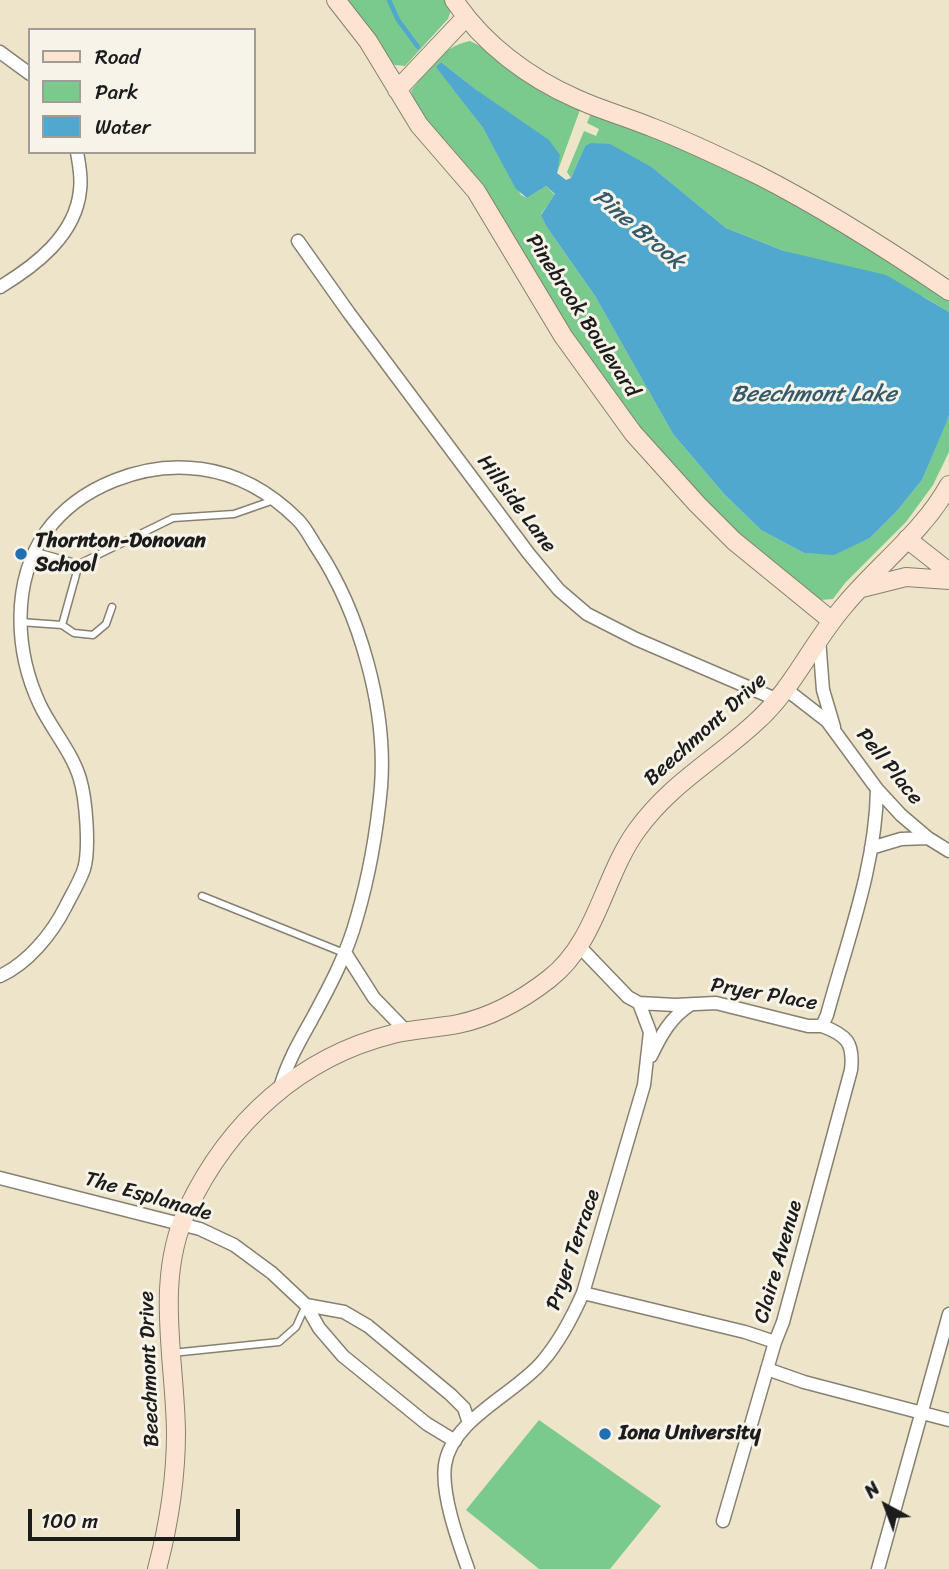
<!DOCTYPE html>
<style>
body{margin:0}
#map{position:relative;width:949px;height:1569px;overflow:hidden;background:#eee4c9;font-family:Sriracha,sans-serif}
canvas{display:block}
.legend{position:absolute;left:28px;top:28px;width:228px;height:126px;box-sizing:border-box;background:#f7f3e8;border:2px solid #9f9d96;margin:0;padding:9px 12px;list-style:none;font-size:21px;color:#1c1c1c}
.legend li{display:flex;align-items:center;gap:14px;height:35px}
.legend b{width:35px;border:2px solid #9f9d96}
.north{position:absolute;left:851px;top:1471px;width:70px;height:70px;-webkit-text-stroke:5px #f7f3e8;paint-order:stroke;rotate:319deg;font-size:19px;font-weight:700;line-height:28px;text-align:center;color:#1c1c1c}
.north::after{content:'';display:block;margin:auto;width:24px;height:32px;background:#1c1c1c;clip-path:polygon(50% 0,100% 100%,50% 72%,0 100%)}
.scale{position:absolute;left:28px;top:1509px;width:212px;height:32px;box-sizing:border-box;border:4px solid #1c1c1c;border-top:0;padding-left:9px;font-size:21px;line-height:24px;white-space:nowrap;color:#1c1c1c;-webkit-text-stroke:5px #f7f3e8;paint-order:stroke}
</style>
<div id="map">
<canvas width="949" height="1569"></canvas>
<ul class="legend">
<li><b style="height:9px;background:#fde4d0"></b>Road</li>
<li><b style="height:19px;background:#79ca8c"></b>Park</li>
<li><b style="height:19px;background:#51a8ce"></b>Water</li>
</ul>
<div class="north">N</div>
<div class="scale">100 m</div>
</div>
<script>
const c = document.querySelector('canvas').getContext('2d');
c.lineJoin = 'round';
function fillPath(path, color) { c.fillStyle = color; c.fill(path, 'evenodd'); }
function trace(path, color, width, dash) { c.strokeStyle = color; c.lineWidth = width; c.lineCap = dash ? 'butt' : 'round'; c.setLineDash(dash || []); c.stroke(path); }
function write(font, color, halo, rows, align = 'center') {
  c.font = font + ' Sriracha,sans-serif'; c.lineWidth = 6; c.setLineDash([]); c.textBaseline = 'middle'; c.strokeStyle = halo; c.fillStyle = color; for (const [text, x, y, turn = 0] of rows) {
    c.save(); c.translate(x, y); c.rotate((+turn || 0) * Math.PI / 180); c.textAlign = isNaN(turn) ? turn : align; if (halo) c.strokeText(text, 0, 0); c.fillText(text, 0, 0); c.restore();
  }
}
fillPath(new Path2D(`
 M346 0H447L451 10 448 19 405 66 395 65 386 58Z
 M470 41 484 48 581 107 557 173 478 91 441 62 437 67 483 128 521 195 527 198 546 186 555 195 541 214 546 226 595 296 673 434 724 494 761 530 804 553 834 554 870 538 897 511 922 480 949 415V452L933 485 906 522 845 583 833 599 820 600 747 545 636 429 410 102 413 97 411 91C428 70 442 46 470 41Z
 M591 113 651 132 781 193 949 297V312L924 297 784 251 726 228 653 168 585 146 571 178 567 172 584 131 596 136 599 129 587 123Z
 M539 1420 661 1506 610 1569H539L466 1510Z`), '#79ca8c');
fillPath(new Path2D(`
 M441 62 478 91 549 140 560 155 557 173 566 180 571 178 585 146 591 143 610 144 653 168 726 228 784 251 886 275 949 312V415L947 421 922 480 897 511 870 538 834 555 804 553 761 530 724 494 673 434 595 296 546 226 541 215 555 194 546 186 527 198 516 189 483 128 436 67Z`), '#51a8ce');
trace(new Path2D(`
 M389 0 398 20 418 47`), '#51a8ce', 4.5);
const lane = new Path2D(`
 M36 552 79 564 62 625
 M79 564 173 518 234 514 274 500
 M20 622 62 625 74 633 93 635 106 624 112 607
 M202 896 344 953
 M172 1353 279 1342 296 1327 306 1305`);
const street = new Path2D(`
 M0 52 30 74
 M298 241 349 313 529 554 559 590 587 614 636 639 778 700
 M0 287C35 266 76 235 80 190 82 177 79 165 77 152
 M819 639 823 690 834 727
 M787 690 827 721 877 789 901 815 928 838 949 851
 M871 848 901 839 928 838
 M579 946 628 997 639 1003 675 1005 716 1003 808 1026H822L827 1015C847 941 876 866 877 789
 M346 954 374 998 406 1031
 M0 976C28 963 52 934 66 906 72 894 80 881 84 869 90 849 86 799 80 779 72 752 52 730 40 705 15 652 11 582 46 532 79 486 145 461 201 469 238 474 271 493 298 520 306 528 311 539 317 548 360 613 387 709 381 787 377 830 369 876 357 917 347 954 330 986 312 1019 299 1042 287 1063 280 1088
 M651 1056C661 1035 671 1017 690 1005
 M0 1178 200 1229 234 1245 272 1273 306 1305 319 1328 343 1356 427 1424 455 1441
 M583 1293 745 1332 775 1342
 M306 1305 344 1312 368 1326 451 1395 464 1408 469 1423
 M767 1369 804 1382 949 1420
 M723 1521 775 1342 783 1322 851 1070C854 1043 847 1035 822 1026
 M468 1569C458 1541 441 1494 445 1465 451 1420 515 1394 542 1362 560 1341 572 1318 583 1293L644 1085 650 1032 639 1003
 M878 1569 949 1314`);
const secondary = new Path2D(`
 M336 0 368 41 419 125 476 191 563 336 633 433 697 504 734 541 832 621
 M454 0C483 44 529 78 577 99 601 110 627 117 651 127 688 141 723 158 758 175 825 209 887 249 949 291
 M397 90 466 17
 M907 539 949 572
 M862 588 906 577 949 580
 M157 1569C169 1524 176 1478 176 1432 175 1357 154 1279 188 1208 229 1122 300 1057 393 1034 414 1029 437 1028 458 1024 492 1017 522 1000 549 979 597 942 603 877 637 830 671 783 715 760 756 722 793 689 812 643 844 606 878 565 923 532 949 485`);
trace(lane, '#858072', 9);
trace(street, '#858072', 15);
trace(secondary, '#858072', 20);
trace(lane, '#fff', 6);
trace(street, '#fff', 12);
trace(secondary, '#fde4d0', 18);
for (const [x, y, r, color] of [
 [21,554,7,"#1f6fb2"],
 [605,1434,7,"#1f6fb2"]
]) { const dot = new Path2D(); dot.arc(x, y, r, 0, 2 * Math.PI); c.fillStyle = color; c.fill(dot); trace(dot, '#f7f3e8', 2.5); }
write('21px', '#1c1c1c', '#f7f3e8', [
 ["Pinebrook Boulevard",582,316,57],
 ["Hillside Lane",516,504,53],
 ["Beechmont Drive",706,730,-42],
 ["Pell Place",889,767,51],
 ["Pryer Place",764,995,10],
 ["The Esplanade",148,1197,16],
 ["Pryer Terrace",574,1250,-71],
 ["Claire Avenue",779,1262,-74],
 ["Beechmont Drive",150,1369,-92]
]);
write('bold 21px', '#1c1c1c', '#f7f3e8', [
 ["Thornton-Donovan",35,542],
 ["School",35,566],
 ["Iona University",619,1434]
], 'left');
write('italic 23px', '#345b6c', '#f7f3e8', [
 ["Pine Brook",638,230,40],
 ["Beechmont Lake",814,395]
]);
</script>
